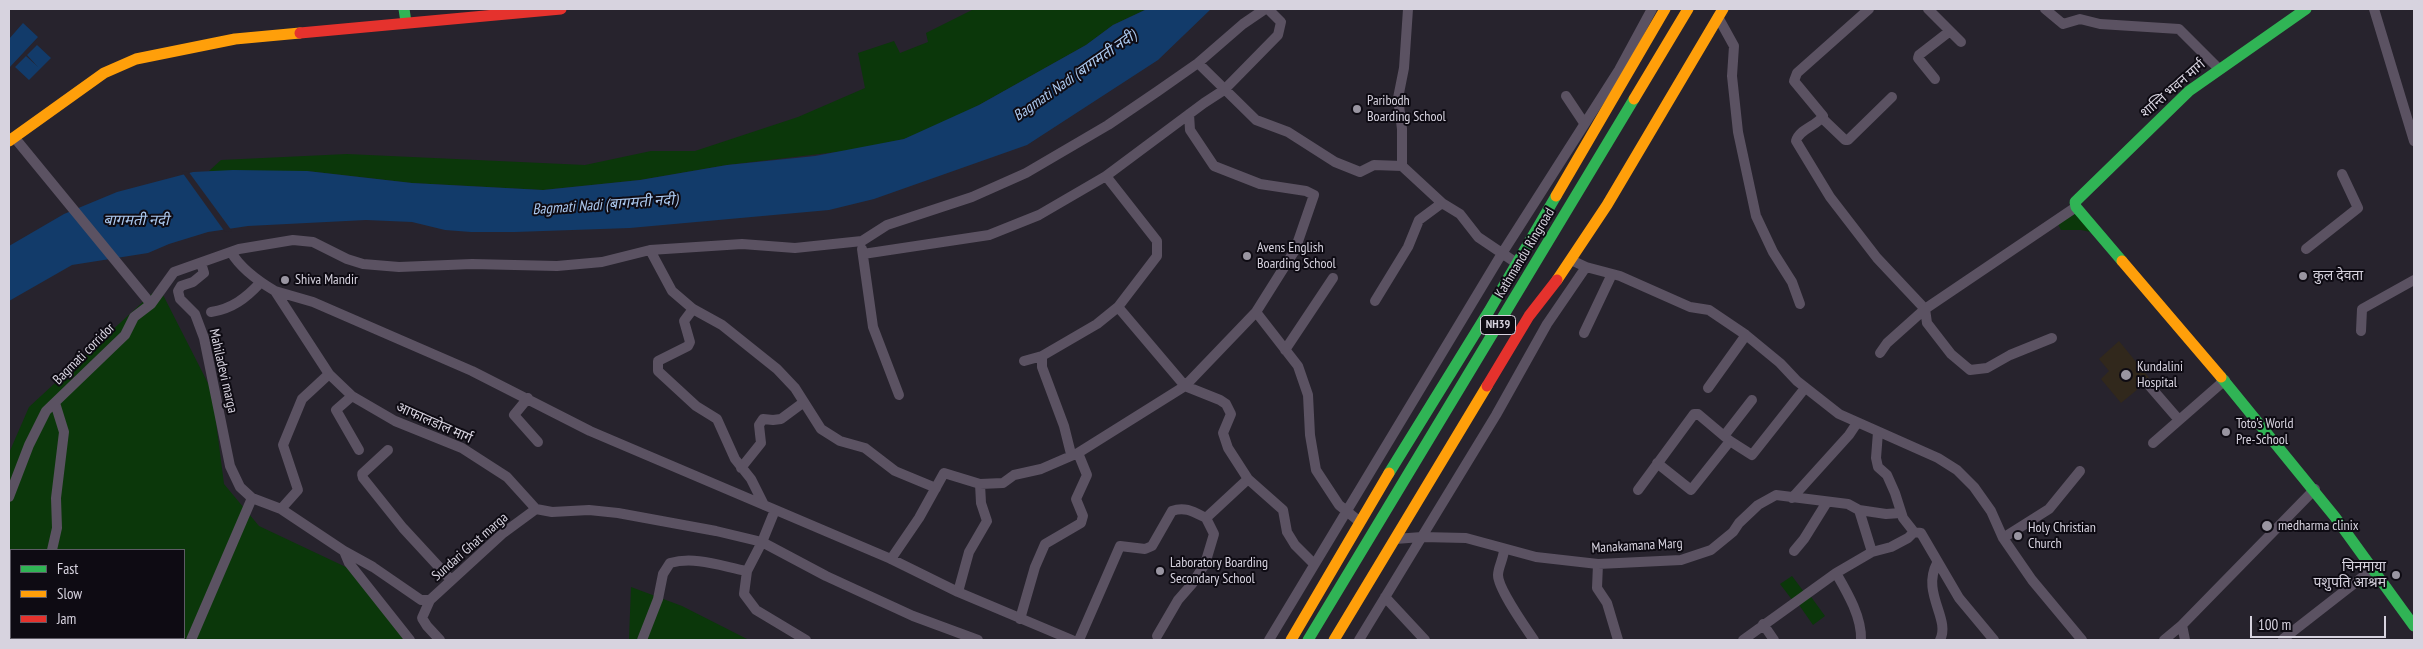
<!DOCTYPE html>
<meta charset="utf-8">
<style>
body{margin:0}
#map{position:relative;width:2423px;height:649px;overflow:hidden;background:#27232d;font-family:"PT Sans Narrow",sans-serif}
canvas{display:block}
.frame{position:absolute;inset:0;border:10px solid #d7d3df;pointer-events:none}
.legend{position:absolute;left:10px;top:549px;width:175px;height:90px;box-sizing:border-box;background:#0e0b13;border:1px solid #5e5b65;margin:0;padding:6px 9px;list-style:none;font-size:15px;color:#d7d3df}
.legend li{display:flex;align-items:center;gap:10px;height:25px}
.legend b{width:25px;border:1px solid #5e5b65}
.scale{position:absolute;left:2250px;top:616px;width:136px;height:22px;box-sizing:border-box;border:2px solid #d7d3df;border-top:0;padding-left:6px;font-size:15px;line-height:18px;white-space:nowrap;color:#d7d3df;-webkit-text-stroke:4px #0e0b13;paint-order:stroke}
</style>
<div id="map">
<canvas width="2423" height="649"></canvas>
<div class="frame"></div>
<ul class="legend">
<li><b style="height:6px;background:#30b455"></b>Fast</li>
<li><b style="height:6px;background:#ff9f0a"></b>Slow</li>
<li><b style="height:6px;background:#e5322d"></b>Jam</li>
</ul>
<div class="scale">100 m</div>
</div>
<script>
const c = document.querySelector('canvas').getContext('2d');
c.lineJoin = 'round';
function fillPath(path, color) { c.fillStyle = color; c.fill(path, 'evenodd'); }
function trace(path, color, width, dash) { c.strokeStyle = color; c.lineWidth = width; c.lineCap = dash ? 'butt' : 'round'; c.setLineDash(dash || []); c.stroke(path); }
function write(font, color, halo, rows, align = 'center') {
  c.font = font + ' "PT Sans Narrow","Noto Sans Devanagari",sans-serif'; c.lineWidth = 4; c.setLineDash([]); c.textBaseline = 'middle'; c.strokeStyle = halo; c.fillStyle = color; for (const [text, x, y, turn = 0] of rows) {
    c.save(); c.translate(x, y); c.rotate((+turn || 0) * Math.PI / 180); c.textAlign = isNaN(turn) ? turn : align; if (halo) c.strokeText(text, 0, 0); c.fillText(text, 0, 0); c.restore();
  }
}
fillPath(new Path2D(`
 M2119 341 2150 379 2121 403 2101 379 2109 371 2099 359Z`), '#31281c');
fillPath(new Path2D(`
 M974 9H1147L1113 25 1086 45 979 105 939 125 904 139 853 150 727 165 640 180 543 190 412 183 307 171H209L221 160 347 154 585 165 651 151H695L798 117 865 88 858 53 894 41 900 53 928 42 926 33Z
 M2076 213 2095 233 2081 230H2061L2058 224Z
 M159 287 212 391 224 484 259 526 350 569 408 640H9V453L29 407ZM11 550H184V638H11Z
 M1792 576 1804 592 1793 601 1780 584Z
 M631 587 682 606 749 640H627L629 639Z
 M1809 594 1825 616 1813 625 1797 602Z`), '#0b370a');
fillPath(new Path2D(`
 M1147 9H1211L1158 60 1027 145 874 199 829 210 630 228 515 232H471L445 230 412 222 366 220 248 226 208 232 169 244 148 253 72 265 9 301V246L64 214 117 192 193 172 233 170 307 171 412 183 543 190 640 180 727 165 815 156 904 139 979 105 1086 45 1113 25Z
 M23 23 38 37 9 68V39Z
 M37 45 51 58 29 80 15 67 26 56 38 67 27 55Z`), '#123b6a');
fillPath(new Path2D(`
 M188 171 232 231 225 232 182 172Z`), '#27232d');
trace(new Path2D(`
 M1869 9 1797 73 1794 81 1823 116C1817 126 1799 129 1796 141L1830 197 1877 258 1925 309 1927 323 1951 354 1970 370 1987 368 2010 355 2052 338
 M1928 9 1961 42
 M2045 9 2063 24 2080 19 2100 24 2179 29 2219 69
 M2374 9 2414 141
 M1718 17 1734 46 1732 76 1738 132 1756 216 1773 252 1792 282 1800 304
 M1198 63 1256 120 1288 132 1335 162 1360 172 1374 165 1402 166 1442 203 1460 214 1478 237 1518 264
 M1935 79 1918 58 1919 55 1950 31
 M1566 96 1584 123
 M1822 118 1845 140H1848L1892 97
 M14 137 151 304
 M1402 166V129L1398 98 1404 68 1408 9
 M862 249 873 327 899 395
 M2306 249 2358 208 2342 174
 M650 250 672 291 693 309 722 325 777 369 795 388 821 429 840 441 865 448 895 471 936 488
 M231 252C241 269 258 281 275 291L329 374 352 396 395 421 462 448 507 477 536 509 552 512 589 510 618 513 716 531 762 542 775 510
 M863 254 989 235 1039 215 1106 176 1204 103 1224 90 1278 35 1281 22 1268 9
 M1571 260 1586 267 1620 276 1690 307 1709 310 1746 335 1780 363 1797 381 1839 414 1938 458 1957 470 1974 487 1991 511 2003 538 2032 580 2082 640
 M201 263 204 273 193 282 181 286 178 291 180 299 195 314 204 338 230 466 240 487 252 498 281 509 344 551 349 563 410 640
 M275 291 313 302 472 371 590 431 891 559 958 592 1072 640
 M1375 301 1408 247 1419 220 1442 203
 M1118 307 1185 386 1220 400 1226 404 1231 414 1223 433 1228 448 1248 479 1283 510 1287 532 1295 545 1314 564
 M693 309 684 321 690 342 688 346 658 361V371L696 406 717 419 735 459 751 479 764 505
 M211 312C232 309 246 298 260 283
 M1256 312 1298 366 1308 395 1310 435 1316 470 1339 505 1360 522
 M2361 331 2362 309 2414 280
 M1584 333 1612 274
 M1285 350 1333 278
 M1880 353 1887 343 1925 309 2076 207
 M1042 356V367L1064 426 1071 454
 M1024 361 1042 356 1097 324 1118 307 1157 256V241L1106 176
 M2147 383 2179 420
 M1708 388 1746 335
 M352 396 336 410 359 450
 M528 398 514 415 538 442
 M1878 432 1876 458 1878 467 1887 475 1895 493 1903 518 1914 532
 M1724 436 1752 400
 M2153 443 2225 380
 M388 450 362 474 363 478 403 528 451 580
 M1657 463 1691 490 1730 441
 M741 468 761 443 759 425 763 419 773 420 781 419 804 402
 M1638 490 1694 414H1698L1730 441 1752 455 1805 388
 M9 497 29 445 46 411 125 335 134 317 151 304 174 272 239 249 293 240 313 242 347 259 363 264 399 267 472 264 557 266 602 262 650 250 742 244 795 248 862 241 887 225 972 197 1026 173 1108 125 1158 91 1198 63 1243 24 1265 9
 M1792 498 1849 435 1857 423
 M281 509 298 490 283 445 302 399 329 374
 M1859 510 1872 552
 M2003 538 2049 509 2080 471
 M1395 539 1422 537 1466 538 1536 557 1598 564 1681 560 1711 550 1733 532 1739 523 1758 505 1776 495 1848 504 1859 510 1886 514 1901 513
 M1504 549C1504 558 1498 567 1498 575 1498 589 1526 628 1534 640
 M52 550 57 528 56 498 64 432 55 403
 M344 551 373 567 421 600H430L502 534 536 509
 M1794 551 1804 539 1827 502
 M891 559 919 518 944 473 980 484 1003 483 1014 475 1041 469 1078 453 1185 386 1256 312 1295 250 1314 195 1306 191 1260 184 1214 166 1190 130 1189 114
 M1937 563C1921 593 1951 619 1940 640
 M1598 564 1597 588 1607 603 1618 640
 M1836 573C1847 592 1862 617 1861 640
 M958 592 969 552 987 521 981 503 980 484
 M1385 597 1425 640
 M430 600 422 618 427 626 440 640
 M1020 619 1035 567 1045 544 1081 523 1083 516 1076 499 1087 475 1078 453
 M1763 624 1774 640
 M1157 636 1178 600 1192 584 1205 564 1214 534 1206 518
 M2283 639 2374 568
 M28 640V638
 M191 640 252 498
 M642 640 658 599 663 574 670 563C695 556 721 566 747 571
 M806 640 756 610 744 594 747 571 762 542 826 576 913 616 978 640
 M1079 640 1120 546 1145 549 1152 546 1172 511C1185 506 1194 512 1206 518L1248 479
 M1269 640 1501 255 1619 70 1652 9
 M1359 640 1496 415 1547 324 1586 267
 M1743 640 1836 573 1872 552 1891 547 1908 538 1914 532 1921 533 1959 598 1994 640
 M2164 640 2182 625
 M2185 640 2182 625 2315 489`), '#5b5262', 10);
trace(new Path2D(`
 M404 9 406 22
 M2122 261 2076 207 2075 202 2189 91 2306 9
 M2221 377 2335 517 2414 626
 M1389 473 1489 311 1556 196
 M1308 640 1634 99`), '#30b455', 11);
trace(new Path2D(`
 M1634 99 1688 9
 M9 141 104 73 136 59 235 39 300 33
 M1556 196 1665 9
 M2122 261 2221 377
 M1557 280 1607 205 1723 9
 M1291 640 1389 473
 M1334 640 1487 386`), '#ff9f0a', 11);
trace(new Path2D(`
 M300 33 561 9
 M1487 386 1529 316 1557 280`), '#e5322d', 11);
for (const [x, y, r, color] of [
 [1357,109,5,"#9995a1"],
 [1247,256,5,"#9995a1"],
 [2303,276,5,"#9995a1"],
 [285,280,5,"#9995a1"],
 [2126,375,6,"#9995a1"],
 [2226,432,5,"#9995a1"],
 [2267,526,6,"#9995a1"],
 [2018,536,5,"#9995a1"],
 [1160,571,5,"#9995a1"],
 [2396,575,5,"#9995a1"]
]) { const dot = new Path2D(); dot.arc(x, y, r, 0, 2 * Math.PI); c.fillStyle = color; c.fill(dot); trace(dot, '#0e0b13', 2); }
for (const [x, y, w] of [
 [1498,325,35]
]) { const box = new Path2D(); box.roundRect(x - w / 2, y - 9.5, w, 19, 4); c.fillStyle = '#0e0b13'; c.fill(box); trace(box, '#d7d3df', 1); }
write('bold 12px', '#d7d3df', null, [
 ["NH39",1498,325]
]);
write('14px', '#d7d3df', '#0e0b13', [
 ["शान्ति भवन मार्ग",2173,89,-41],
 ["Kathmandu Ringroad",1525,253,-59],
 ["Bagmati corridor",84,354,-45],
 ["Mahiladevi marga",223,371,77],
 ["आफालडोल मार्ग",434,423,24],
 ["Manakamana Marg",1637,546,-3],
 ["Sundari Ghat marga",470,547,-41]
]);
write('14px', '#d7d3df', '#0e0b13', [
 ["Paribodh",1367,101],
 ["Boarding School",1367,117],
 ["Avens English",1257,248],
 ["Boarding School",1257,264],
 ["कुल देवता",2313,276],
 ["Shiva Mandir",295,280],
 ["Kundalini",2137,367],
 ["Hospital",2137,383],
 ["Toto's World",2236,424],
 ["Pre-School",2236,440],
 ["medharma clinix",2278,526],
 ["Holy Christian",2028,528],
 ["Church",2028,544],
 ["Laboratory Boarding",1170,563],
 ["Secondary School",1170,579],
 ["चिनमाया",2386,567,"right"],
 ["पशुपति आश्रम",2386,583,"right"]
], 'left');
write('italic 15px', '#acc9ef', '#0e0b13', [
 ["Bagmati Nadi (बागमती नदी)",1075,76,-35],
 ["Bagmati Nadi (बागमती नदी)",605,205,-4],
 ["बागमती नदी",136,221]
]);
</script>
